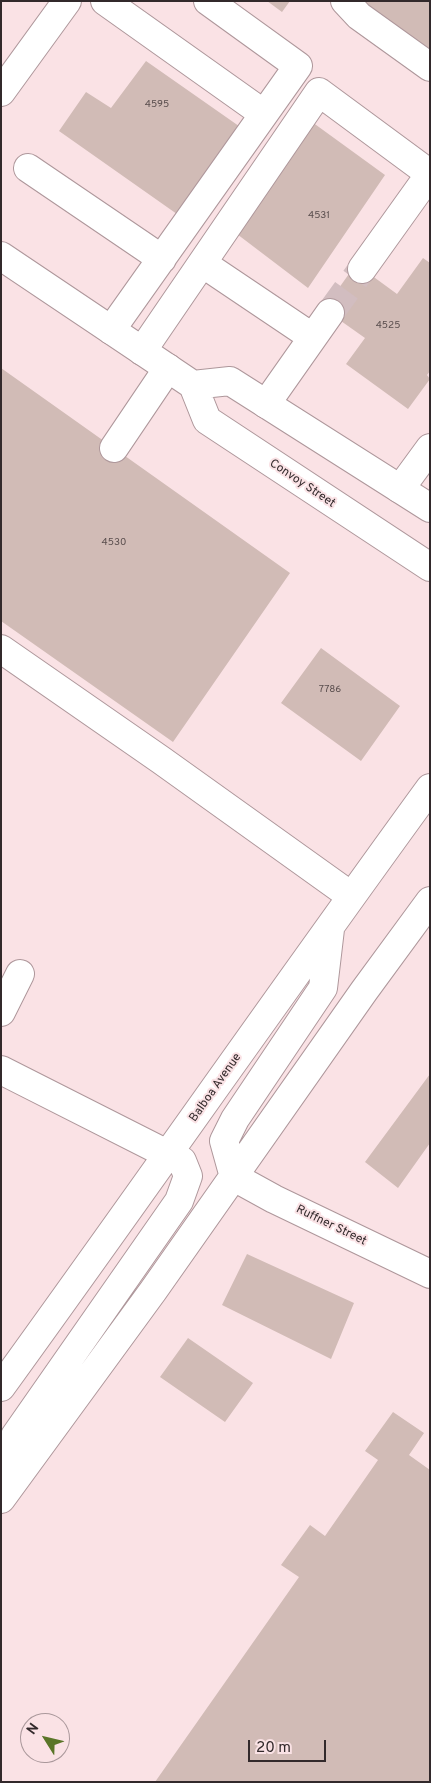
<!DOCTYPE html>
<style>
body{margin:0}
#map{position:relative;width:431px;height:1783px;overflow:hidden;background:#fae2e5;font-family:Overpass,sans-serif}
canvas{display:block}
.frame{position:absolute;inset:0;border:2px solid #32292b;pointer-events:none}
.north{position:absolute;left:20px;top:1713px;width:50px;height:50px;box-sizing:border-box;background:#fae2e5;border:1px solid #aa989b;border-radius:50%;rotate:306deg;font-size:14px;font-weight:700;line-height:20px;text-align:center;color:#32292b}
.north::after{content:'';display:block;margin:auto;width:18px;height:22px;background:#5a7528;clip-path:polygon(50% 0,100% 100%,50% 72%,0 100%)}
.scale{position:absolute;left:248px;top:1740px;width:78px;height:22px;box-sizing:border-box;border:2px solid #32292b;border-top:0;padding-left:6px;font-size:15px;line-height:18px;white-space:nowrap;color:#32292b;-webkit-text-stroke:4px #fae2e5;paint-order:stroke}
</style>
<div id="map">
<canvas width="431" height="1783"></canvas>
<div class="frame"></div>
<div class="north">N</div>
<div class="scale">20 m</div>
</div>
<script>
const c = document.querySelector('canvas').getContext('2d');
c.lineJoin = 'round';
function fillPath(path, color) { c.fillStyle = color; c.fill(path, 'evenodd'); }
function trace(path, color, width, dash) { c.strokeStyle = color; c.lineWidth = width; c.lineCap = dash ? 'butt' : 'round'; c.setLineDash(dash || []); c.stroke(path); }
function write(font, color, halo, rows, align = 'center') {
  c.font = font + ' Overpass,sans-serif'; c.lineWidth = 4; c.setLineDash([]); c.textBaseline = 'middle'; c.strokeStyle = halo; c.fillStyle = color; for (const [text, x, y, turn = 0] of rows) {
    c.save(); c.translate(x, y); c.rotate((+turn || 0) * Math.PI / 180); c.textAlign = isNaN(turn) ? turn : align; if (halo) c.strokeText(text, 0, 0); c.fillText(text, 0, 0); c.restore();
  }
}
fillPath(new Path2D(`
 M267 1H290L282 12Z
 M364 1H430V50L363 3Z
 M146 61 246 131 184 219 59 131 86 92 111 108Z
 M312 122 385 175 308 288 233 231Z
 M423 258 430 263V371L427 375 430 379 408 409 346 364 365 338 324 309 356 264 397 294Z
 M1 368 290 573 173 742 1 621Z
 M321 648 400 706 361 761 281 703Z
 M430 1074V1143L398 1188 365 1162Z
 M247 1254 354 1303 331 1359 222 1305Z
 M188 1338 253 1383 225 1422 160 1377Z
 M393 1412 424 1433 409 1455 430 1470V1782H155L299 1577 281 1565 310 1525 325 1536 378 1460 365 1451Z`), '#d1bbb6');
trace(new Path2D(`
 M330 313 362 269`), '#d2bdc0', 28, [28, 14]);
const minor = new Path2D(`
 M105 1 264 114
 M345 1 359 16 430 67
 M1 92 67 1
 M28 168 162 259
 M202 263 312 337
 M362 269 430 174
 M111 330 298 66 208 1
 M142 351 319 92 430 174
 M266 404 330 313
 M114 448 168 368
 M400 489 430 448
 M1 649 161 760 351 896
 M1 1012 20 974
 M1 1070 169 1155
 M234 1177 274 1199 430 1274`);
const major = new Path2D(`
 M1 256 193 385 207 420 430 567
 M193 385 230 381 430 508
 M234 1177 224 1141 235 1119 323 988 330 929
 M1 1387C145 1188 285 987 430 788
 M1 1472 15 1436 179 1201 188 1176 182 1161 169 1155
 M1 1499 153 1291 364 991 430 901`);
trace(minor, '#ae979b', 30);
trace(major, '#ae979b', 30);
trace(minor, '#fff', 28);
trace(major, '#fff', 28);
write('10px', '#5a4e4e', null, [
 ["4595",157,105],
 ["4531",319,216],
 ["4525",388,326],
 ["4530",114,543],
 ["7786",330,690]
]);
write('12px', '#32292b', '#fae2e5', [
 ["Convoy Street",302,484,34],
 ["Balboa Avenue",216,1088,-55],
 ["Ruffner Street",331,1226,26]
]);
</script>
